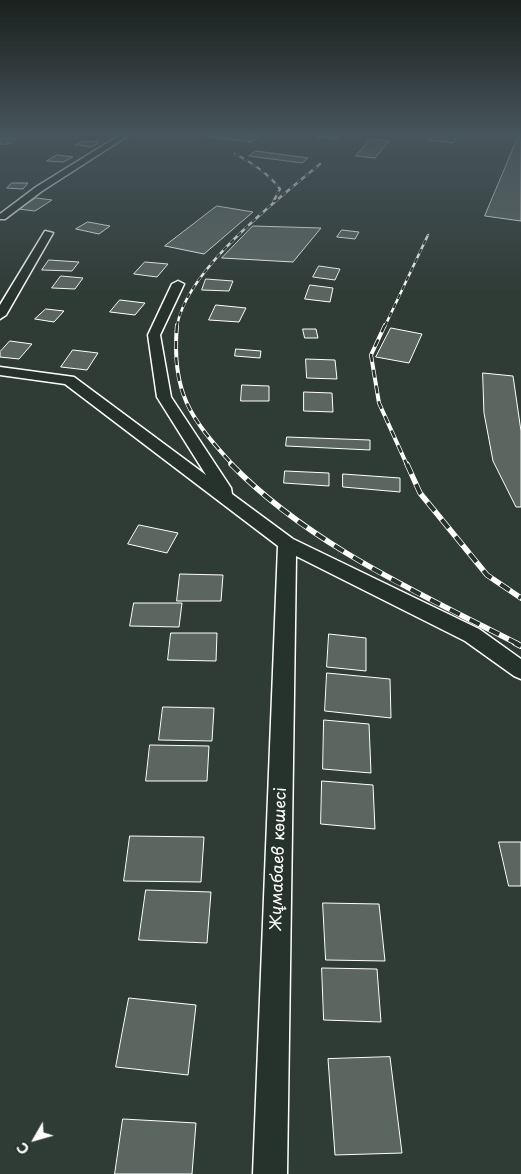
<!DOCTYPE html>
<meta charset="utf-8">
<style>
body{margin:0}
#map{position:relative;width:521px;height:1174px;overflow:hidden;background:#2f3b35;font-family:"Playpen Sans",sans-serif}
canvas{display:block}
.north{position:absolute;left:10px;top:1114px;width:50px;height:50px;-webkit-text-stroke:4px #26332d;paint-order:stroke;rotate:232deg;font-size:14px;font-weight:700;line-height:20px;text-align:center;color:#fff}
.north::after{content:'';display:block;margin:auto;width:18px;height:22px;background:#fff;clip-path:polygon(50% 0,100% 100%,50% 72%,0 100%)}
</style>
<div id="map">
<canvas width="521" height="1174"></canvas>
<div class="north">С</div>
</div>
<script>
const c = document.querySelector('canvas').getContext('2d');
c.lineJoin = 'round';
function fillPath(path, color) { c.fillStyle = color; c.fill(path, 'evenodd'); }
function trace(path, color, width, dash) { c.strokeStyle = color; c.lineWidth = width; c.lineCap = dash ? 'butt' : 'round'; c.setLineDash(dash || []); c.stroke(path); }
function write(font, color, halo, rows, align = 'center') {
  c.font = font + ' "Playpen Sans",sans-serif'; c.lineWidth = 4; c.setLineDash([]); c.textBaseline = 'middle'; c.strokeStyle = halo; c.fillStyle = color; for (const [text, x, y, turn = 0] of rows) {
    c.save(); c.translate(x, y); c.rotate((+turn || 0) * Math.PI / 180); c.textAlign = isNaN(turn) ? turn : align; if (halo) c.strokeText(text, 0, 0); c.fillText(text, 0, 0); c.restore();
  }
}
const building = new Path2D(`
 M211 135H247L259 136 252 142 208 137Z
 M319 135H341L337 139 316 137Z
 M431 135H458L453 143 428 140Z
 M519 135H521V221L485 216Z
 M2 138H16L10 144H0Z
 M371 139 389 141 375 158 356 156Z
 M83 141 99 142 92 147 76 145Z
 M256 151 308 158 302 163 249 156Z
 M57 155 73 157 63 162 47 161Z
 M12 183H28L23 189 7 188Z
 M36 198 52 200 35 211 18 209Z
 M217 206 253 212 204 254 165 246Z
 M88 222 110 226 99 234 76 229Z
 M253 226 321 228 293 262 222 258Z
 M342 230 359 232 355 239 337 237Z
 M49 260 79 262 72 271 42 270Z
 M145 262 168 264 157 277 134 274Z
 M319 266 340 269 335 280 313 277Z
 M61 276 83 278 75 289 52 288Z
 M206 279 233 281 229 291 202 290Z
 M310 285 333 288 330 302 305 299Z
 M120 300 145 303 135 315 110 312Z
 M216 305 246 308 239 322 209 320Z
 M46 309 64 311 54 322 35 319Z
 M391 328 422 334 409 363 376 357Z
 M303 329H316L318 338H305Z
 M10 341 32 344 19 359 0 357V352Z
 M236 349 261 351 260 358 235 356Z
 M73 350 98 353 87 370 61 367Z
 M306 359 335 360 337 379 307 378Z
 M483 373 513 376 521 431V507H516L493 461 484 413Z
 M242 385 269 386V401H241Z
 M304 392 332 393 333 412 304 411Z
 M287 437 370 440V450L286 446Z
 M285 471 329 473V486L284 483Z
 M343 474 400 478V492L343 487Z
 M139 525 178 533 167 553 128 544Z
 M180 574 223 575 221 601H177Z
 M134 603H182L179 627 130 626Z
 M171 633H217L216 661 168 660Z
 M329 634 366 638V671L327 667Z
 M327 673 390 679 391 718 325 711Z
 M163 707 214 708 212 741 159 740Z
 M324 720 369 724 371 773 323 769Z
 M150 745 209 746 207 781H146Z
 M322 781 373 785 375 829 321 824Z
 M130 836 204 837 201 882 124 881Z
 M499 842H521V886H509Z
 M146 890 211 892 207 943 139 940Z
 M323 903 379 904 385 961 326 960Z
 M322 968 377 969 381 1022 324 1020Z
 M129 998 196 1005 188 1075 116 1067Z
 M390 1057 402 1153 335 1155 328 1059Z
 M123 1119 196 1123 192 1174H115Z`);
fillPath(building, '#5b6661');
trace(building, '#fff', 1);
const minor = new Path2D(`
 M120 135H129L42 191 5 219H0V214L36 187Z
 M45 231 53 233 6 315 0 319V305Z
 M178 281 184 284 160 335 171 397 231 488 232 494 293 539 479 629 521 659V679L514 676 465 641 296 556 287 1174H253L278 546 65 384 0 375V367L74 377 206 475 157 397 148 335 172 284Z`);
trace(minor, '#fff', 3);
fillPath(minor, '#26332d');
const railFar3 = new Path2D(`
 M235 154C253 163 268 173 280 189L273 202
 M177 326C187 269 276 201 320 164
 M385 326 428 235`);
const railFar2 = new Path2D(`
 M177 325C171 392 190 418 233 465
 M385 325 371 355 379 403 407 465`);
const railFar1 = new Path2D(`
 M231 464C310 545 419 593 518 644
 M407 464 420 493 487 575 521 598`);
const rail = new Path2D(`
 M515 643 521 646`);
trace(railFar3, '#fff', 2.5);
trace(railFar2, '#fff', 4);
trace(railFar1, '#fff', 5.5);
trace(rail, '#fff', 6);
trace(railFar3, '#26332d', 2, [5]);
trace(railFar2, '#26332d', 2.5, [8]);
trace(railFar1, '#26332d', 4, [11]);
trace(rail, '#26332d', 4.5, [14]);
const sky = c.createLinearGradient(0, 0, 0, 299);
sky.addColorStop(0, '#1a201d');
sky.addColorStop(0.45, '#47555c');
sky.addColorStop(1, '#47555c00');
c.fillStyle = sky;
c.fillRect(0, 0, 521, 299);
write('16px', '#fff', '#26332d', [
 ["Жұмабаев көшесі",279,859,-88]
]);
</script>
